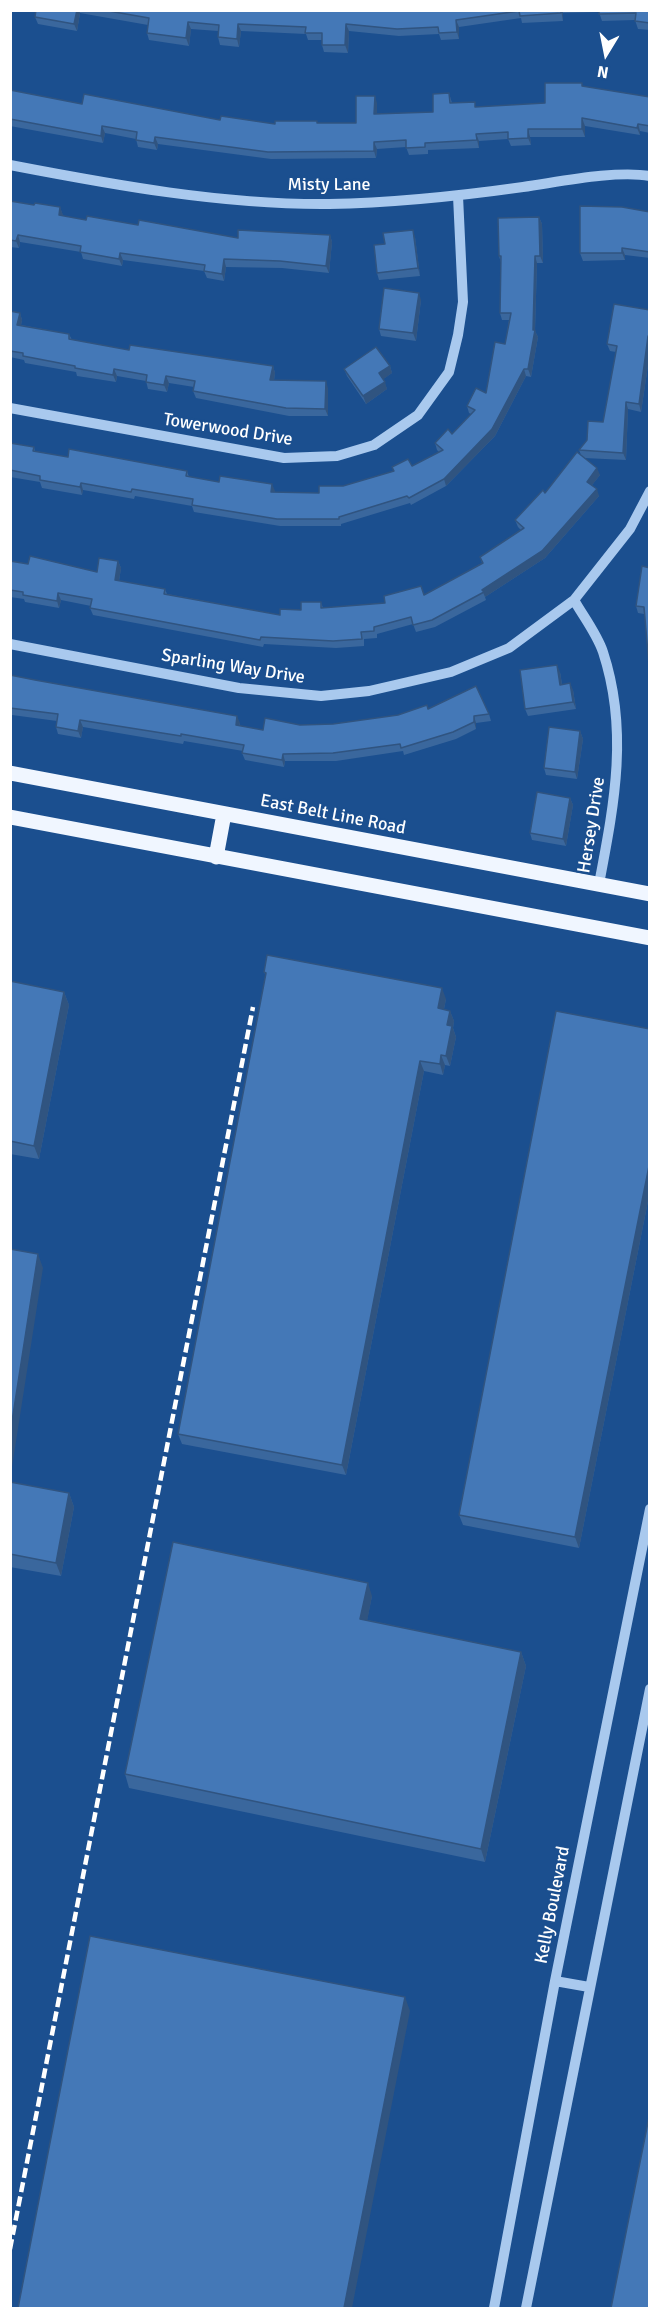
<!DOCTYPE html>
<style>
body{margin:0}
#map{position:relative;width:660px;height:2319px;overflow:hidden;background:#1b4f8f;font-family:Signika,sans-serif}
canvas{display:block}
.frame{position:absolute;inset:0;border:12px solid #fff;pointer-events:none}
.north{position:absolute;left:576px;top:24px;width:60px;height:60px;-webkit-text-stroke:4px #1b4f8f;paint-order:stroke;rotate:190deg;font-size:16px;font-weight:700;line-height:24px;text-align:center;color:#fff}
.north::after{content:'';display:block;margin:auto;width:21px;height:27px;background:#fff;clip-path:polygon(50% 0,100% 100%,50% 72%,0 100%)}
</style>
<div id="map">
<canvas width="660" height="2319"></canvas>
<div class="frame"></div>
<div class="north">N</div>
</div>
<script>
const c = document.querySelector('canvas').getContext('2d');
c.lineJoin = 'round';
function trace(path, color, width, dash) { c.strokeStyle = color; c.lineWidth = width; c.lineCap = dash ? 'butt' : 'round'; c.setLineDash(dash || []); c.stroke(path); }
function fillPath(path, color) { c.fillStyle = color; c.fill(path, 'evenodd'); }
function write(font, color, halo, rows, align = 'center') {
  c.font = font + ' Signika,sans-serif'; c.lineWidth = 4.5; c.setLineDash([]); c.textBaseline = 'middle'; c.strokeStyle = halo; c.fillStyle = color; for (const [text, x, y, turn = 0] of rows) {
    c.save(); c.translate(x, y); c.rotate((+turn || 0) * Math.PI / 180); c.textAlign = isNaN(turn) ? turn : align; if (halo) c.strokeText(text, 0, 0); c.fillText(text, 0, 0); c.restore();
  }
}
trace(new Path2D(`
 M10 165C114 185 223 205 329 204 394 203 459 196 523 187 559 182 615 170 650 176
 M10 408 284 458 337 456 374 445 418 415 449 372 458 335 463 302 458 196
 M574 600C583 616 597 634 603 652 629 731 614 805 599 884
 M10 644 239 688 321 696 369 691 451 672 509 648 574 600 630 529 650 491
 M555 1981 589 1987
 M494 2308 555 1981 650 1509
 M526 2308 650 1689`), '#a9c9ee', 10);
trace(new Path2D(`
 M10 773 650 894
 M10 817 650 938
 M216 857 224 814`), '#f0f6ff', 15);
trace(new Path2D(`
 M10 2249 253 1007`), '#fff', 4.5, [10, 4.5]);
fillPath(new Path2D(`
 M36 10H650V30L638 29 635 20 602 21 599 12 563 13V21L522 23 521 18 459 27V39L441 40 439 34 399 36 349 31 348 53 324 52 322 45V40H308L306 34 241 31 239 47 220 45 218 37V31L191 29 189 46 149 40 147 33 148 25 80 13 77 31 38 24 35 17Z
 M583 87 650 97V133L640 131V135L585 126V137H530L531 145 511 146 508 139 479 141V148L428 150V154L409 155 406 147 377 149 376 158 271 159 158 144 157 150 138 147 136 139 105 133 103 143 10 126V90L82 104 220 120 275 124 356 123 377 103V114L433 112 449 93 452 103 476 107 545 103Z
 M10 201 34 205 60 207 63 216 86 220 138 225 238 238 330 235 332 242 329 273 282 268 226 267 224 281 207 278 204 271 123 260 122 266 83 259 81 252 20 242 19 248 10 247Z
 M650 212V258L625 255V260L583 261 580 253Z
 M539 217 542 224 543 263H537L535 331 538 337 531 377 526 376 495 436 446 486 411 505 410 503 341 524V526H280L194 512 192 506 135 496 134 499 83 490 82 495 42 488 40 482 10 477V443L34 447 35 451 68 457 187 471 189 477 275 491V492L319 493 394 471 392 467 412 466 439 452 437 450 435 443 452 434 471 414 469 413 467 406 486 393 505 344 509 320H502L500 313 501 263 499 256Z
 M415 237 420 276 379 280 377 273 385 244Z
 M421 300 416 341 381 336 379 329Z
 M650 310V352L641 412 628 409 626 460 584 458 600 475 592 485 599 496 545 558 485 597 486 600 435 627 416 632 413 624 377 634V638L364 639V646L336 648 264 644 263 647 93 615 90 608 91 606 61 600 59 608 25 602 24 599 10 597V561L28 564 97 572 118 561 121 568 119 581 165 589 167 594 280 615 301 610 321 602 323 608 385 603 424 595 482 563 480 557 521 530 518 527 515 520 545 493 581 455 579 450 603 422 616 352 610 351 607 344Z
 M10 311 20 313 22 320 21 325 69 334 72 340 129 350 273 366 275 373 274 380 328 388V416H289L196 398 193 391 194 387 169 383 167 392 148 389 146 381 117 376 116 382 77 376 76 372 25 363 24 360 10 357Z
 M390 366 392 373 383 379 387 389 366 404 347 376 344 369Z
 M642 566 644 614 638 613 636 606Z
 M560 672 562 684 573 690 576 709 528 716 525 709Z
 M10 675 240 723V726L263 730 300 725 333 724 398 715 428 709 489 714 491 721 476 723V729L456 739 404 755 403 751 336 761H285L284 767 245 760 242 753 243 751 184 741 183 744 83 727 81 738 58 734 56 727 57 721 12 715 11 710Z
 M580 731 583 739 577 779 546 775 544 768Z
 M570 798 573 805 566 846 532 840 530 833Z
 M264 972 446 999 444 1009 450 1011 454 1021 453 1028 456 1037 450 1066 445 1065 443 1075 424 1071 346 1475 182 1444 178 1434 266 976Z
 M10 981 64 992 69 1005 39 1159 10 1154Z
 M650 1029V1191L579 1548 463 1525 459 1515Z
 M10 1482 69 1493 74 1507 61 1576 10 1567Z
 M372 1596 367 1620 521 1652 526 1666 485 1862 129 1788 125 1774Z`), '#3a679d');
fillPath(new Path2D(`
 M77 10H79L80 13 77 31 74 24Z
 M561 10H562L563 13V21Z
 M456 20 459 27V39L457 32Z
 M188 22 191 29 189 46 186 38Z
 M238 24 241 31 239 47 237 39Z
 M346 24 349 31 348 53 345 45Z
 M375 96 377 103V122L374 114Z
 M582 118 585 126V137L582 129Z
 M638 124 640 131V135L637 128Z
 M102 126 105 133 103 143 101 136Z
 M528 129 530 137 531 145 528 138Z
 M476 134 479 141V148L477 140Z
 M155 137 158 144 157 150 154 143Z
 M374 142 377 149 376 158 374 151Z
 M60 207 63 215 61 222 59 215Z
 M539 217 542 224 543 263 540 256Z
 M413 230 415 237 420 276 418 268Z
 M18 235 20 242 19 248 16 241Z
 M330 235 332 242 329 273 326 266Z
 M622 248 625 255V260L622 253Z
 M120 253 123 260 122 266 119 259Z
 M535 256 537 263 535 331 538 337 531 377 528 369 533 330Z
 M224 259 226 267 224 281 222 274Z
 M419 293 421 300 416 341 413 333Z
 M20 313 22 320 20 332 17 325Z
 M648 336 650 340V352L641 412 639 404Z
 M273 366 275 373 273 387 270 380Z
 M390 366 392 373 381 381 379 373Z
 M114 369 117 376 116 382 113 375Z
 M524 369 526 376 495 436 446 486 444 479Z
 M166 376 169 383 167 392 164 385Z
 M326 381 328 388V416L325 409Z
 M385 382 387 389 366 404 363 396Z
 M626 402 628 409 626 460 623 453Z
 M597 468 600 475 589 489 587 482Z
 M81 483 83 490 82 495 80 487Z
 M272 484 275 491 274 500 271 492Z
 M597 489 599 496 545 558 485 597 482 590Z
 M118 561 121 568 118 587 115 580Z
 M58 593 61 600 59 608 57 601Z
 M557 665 560 672 563 692 560 685Z
 M570 683 573 690 576 709 573 702Z
 M237 716 240 723 238 733 236 725Z
 M474 716 476 723V729L474 722Z
 M80 720 83 727 81 738 78 731Z
 M580 731 583 739 577 779 575 772Z
 M283 754 285 761 284 767 282 760Z
 M570 798 573 805 566 846 563 839Z
 M442 988 446 999 442 1019 438 1008Z
 M64 992 69 1005 39 1159 34 1146Z
 M450 1011 454 1021 453 1028 456 1037 450 1066 446 1056 447 1025Z
 M441 1055 445 1065 443 1075 440 1064Z
 M420 1061 424 1071 346 1475 342 1465Z
 M650 1161V1191L579 1548 575 1537Z
 M38 1254 43 1268 10 1480V1434Z
 M69 1493 74 1507 61 1576 56 1563Z
 M368 1583 372 1596 365 1632 360 1619Z
 M521 1652 526 1666 485 1862 481 1849Z
 M405 1997 410 2011 352 2308H344Z`), '#305480');
const building = new Path2D(`
 M36 10H77L74 24 35 17Z
 M103 10H561V13L520 16 519 11 456 20 457 32 439 33 438 27 397 29 346 24 345 45H322V33H305L306 27 238 24 237 39 218 37 219 25 188 22 186 38 147 33 149 18Z
 M599 10H650V23L635 21 636 13 599 14Z
 M545 83H582V86L650 97V126L638 124 637 128 582 118V129H528V138L508 139V132L476 134 477 140 425 143V147L406 148V140L374 142V151L268 152 155 137 154 143 136 140 137 132 102 126 101 136 10 119V90L82 104 84 94 220 120 221 116 275 124V121H317V123H356V96H375L374 114 433 112V94L449 93 450 103 475 102V107L545 103Z
 M10 201 34 205 35 203 60 207 59 215 86 220 87 216 138 225 139 220 238 238V230L330 235 326 266 280 261 224 259 222 274 204 271 205 265 120 253 119 259 80 252 81 246 18 235 16 241 10 240Z
 M580 206 622 207 650 212V252L622 248V253H580Z
 M539 217 540 256H535L533 330H535L528 369H524L492 429 444 479 409 498 407 496 339 517V519H277L192 505 193 499 132 489 131 492 81 483 80 487 40 480V476L10 470V443L34 447 33 451 68 457 69 449 187 471 186 476 219 482 220 476 272 484 271 492 319 493V486H343L394 471 392 467 408 459 412 466 443 450 435 443 448 429 452 434 475 410 467 406 476 388 486 393 495 342 505 344 511 313H500L501 256H499L498 218Z
 M413 230 418 268 377 273 374 245 385 244 383 233Z
 M384 288 419 293 413 333 379 329Z
 M614 304 650 310V336H648L639 404 626 402 623 453 579 450 587 440 588 421 603 422 617 346 607 344Z
 M10 311 20 313 17 325 69 334V339L129 350 130 345 273 366 270 380 326 381 325 409 286 408 193 391 195 381 166 376 164 385 146 382 147 375 114 369 113 375 75 368V366L23 356V353L10 351Z
 M376 347 390 366 379 373 385 382 363 396 344 369Z
 M577 452 597 468 587 482 597 489 542 551 482 590 484 592 432 620 413 625 411 617 374 627V631L361 632 362 639 333 641 261 637 260 640 90 608 92 599 58 593 57 601 23 595V592L10 590V561L28 564 30 556 97 572 99 558 118 561 115 580 165 589 164 594 280 615V609L301 610V602H321V608L385 603 384 596 421 586 424 595 483 563 480 557 524 528 515 520 543 490 545 493Z
 M642 566 650 568V677L644 607 636 606Z
 M557 665 560 685 570 683 573 702 525 709 520 670Z
 M10 675 35 680 237 716 236 725 263 730 265 718 300 725 333 724 398 715 427 705 428 709 476 686 489 714 474 716V722L453 732 401 748 400 744 333 753 283 754 282 760 242 753 244 745 181 734V736L80 720 78 731 56 727 58 714 10 708Z
 M549 727 580 731 575 772 544 768Z
 M537 792 570 798 563 839 530 833Z
 M267 955 442 988 438 1008 450 1011 447 1025 452 1026 446 1056 441 1055 440 1064 420 1061 342 1465 178 1434 266 973 264 972Z
 M10 981 64 992 34 1146 10 1141Z
 M556 1011 650 1029V1161L575 1537 459 1515Z
 M10 1249 38 1254 10 1434Z
 M10 1482 69 1493 56 1563 10 1554Z
 M173 1542 368 1583 360 1619 521 1652 481 1849 125 1774Z
 M90 1936 405 1997 344 2308H18Z
 M650 2112V2308H611Z`);
fillPath(building, '#4478b7');
trace(building, '#305480', 1.5);
write('18px', '#fff', '#1b4f8f', [
 ["Misty Lane",329,185],
 ["Towerwood Drive",228,430,9],
 ["Sparling Way Drive",233,667,9],
 ["East Belt Line Road",333,815,11],
 ["Hersey Drive",592,825,-81],
 ["Kelly Boulevard",553,1905,-79]
]);
</script>
